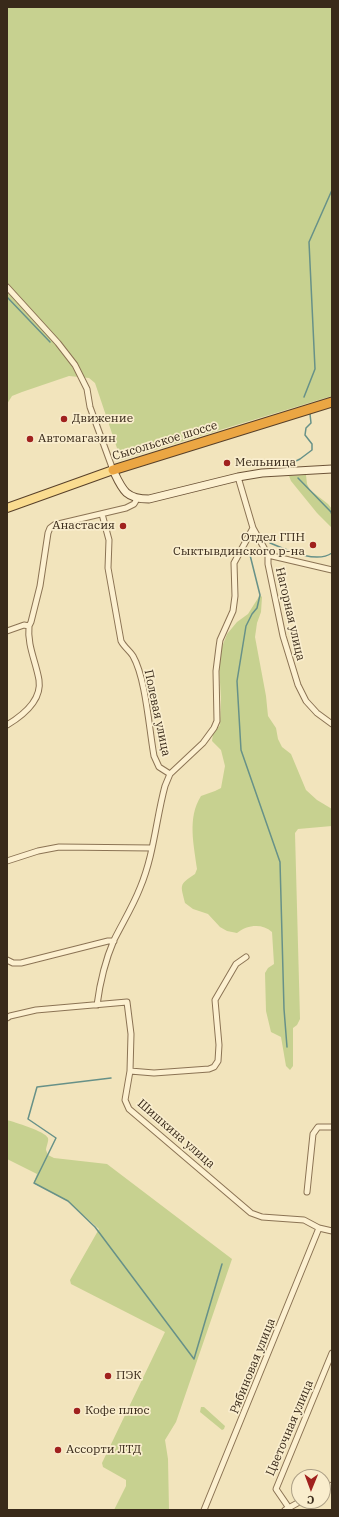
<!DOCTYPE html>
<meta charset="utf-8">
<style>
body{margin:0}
#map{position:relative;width:339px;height:1517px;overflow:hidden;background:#f2e4bc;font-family:"IBM Plex Serif",serif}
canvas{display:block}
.frame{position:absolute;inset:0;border:8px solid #392a1a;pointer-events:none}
.north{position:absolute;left:291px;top:1469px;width:40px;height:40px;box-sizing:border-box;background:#f9edcd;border:1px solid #ac9f85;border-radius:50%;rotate:181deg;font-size:11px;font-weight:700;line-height:16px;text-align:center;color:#392a1a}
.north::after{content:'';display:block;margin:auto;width:14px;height:18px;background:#a0211e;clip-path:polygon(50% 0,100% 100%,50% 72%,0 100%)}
</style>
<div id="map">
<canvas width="339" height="1517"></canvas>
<div class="frame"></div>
<div class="north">С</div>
</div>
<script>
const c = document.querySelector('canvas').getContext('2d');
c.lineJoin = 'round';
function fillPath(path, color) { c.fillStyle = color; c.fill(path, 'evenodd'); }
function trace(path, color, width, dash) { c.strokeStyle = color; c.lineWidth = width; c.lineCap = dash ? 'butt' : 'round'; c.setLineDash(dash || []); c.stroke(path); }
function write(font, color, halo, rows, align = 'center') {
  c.font = font + ' "IBM Plex Serif",serif'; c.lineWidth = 3.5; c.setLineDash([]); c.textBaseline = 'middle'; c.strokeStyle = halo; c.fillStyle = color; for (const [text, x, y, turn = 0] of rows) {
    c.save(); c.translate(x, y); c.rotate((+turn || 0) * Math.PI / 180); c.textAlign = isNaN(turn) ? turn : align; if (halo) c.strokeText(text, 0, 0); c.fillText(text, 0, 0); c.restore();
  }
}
fillPath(new Path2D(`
 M7 7H332V396L121 460 95 383 89 378 69 376 22 392 12 396 7 404Z
 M306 475 307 484 310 490 328 504 332 509V528L317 513 291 481 289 476Z
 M260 595 262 597 261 612 257 623 255 637 266 696 268 716 276 728 278 739 282 747 291 754 306 790 317 800 332 809V826L298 829 295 833 300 1019 297 1025 293 1028V1066L290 1070 286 1066 281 1037 271 1032 266 1011 265 973 268 968 274 964 272 932C262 923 247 925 237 933L227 931 220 927 208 914 193 909 185 903C181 885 178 885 195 874L197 869C194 845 187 818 201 796L215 791 221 788 225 766 221 750 212 741 213 734 220 725 221 699 219 665 222 647 227 634 237 622 248 614Z
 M7 1120C14 1122 45 1131 48 1138 49 1141 46 1147 46 1150L48 1155 54 1158 107 1164 232 1259 176 1422 165 1440 168 1459 169 1510H114L126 1486V1480L103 1467 102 1463 165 1332 71 1284 70 1280 99 1229 69 1202 35 1184 34 1182 37 1174 7 1159Z
 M201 1407H204L225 1426 224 1429 222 1430 200 1412Z`), '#c7d190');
trace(new Path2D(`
 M7 297 50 342
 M304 397 315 369 309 242 332 190
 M296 461 300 459 312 450V444L305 435 306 428 311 423 310 414
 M298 478 331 512 332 515
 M270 543C287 550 316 564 332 553
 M249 551 260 595 257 608 252 614 246 626 237 681 241 750 280 862 284 1009 287 1047
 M111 1078 37 1087 28 1119 56 1138 34 1183 68 1201 95 1227 194 1359 222 1264`), '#679188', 1.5);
const street = new Path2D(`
 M7 287 58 343 75 365 87 389 90 407 113 470
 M238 477 253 528 268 555V564L283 636 298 685 306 701 317 713 332 724
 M102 514 109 540 108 568 121 641C124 647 130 651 133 656 146 679 149 729 154 756L159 767 170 774
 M268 555 332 570
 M7 631 24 625 29 626
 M7 725C22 716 42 700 39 680 36 662 27 645 29 626L31 622 40 586 48 533 50 528 54 525 126 508 134 504 137 499
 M7 861 38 851 59 847 152 848
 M7 960 13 963H21L108 941H114
 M97 1005C100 982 105 961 114 940 123 922 133 906 140 888 154 855 156 819 165 786L170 774 203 743 214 728 217 721 216 671 219 647 220 640 233 611 235 596 234 563 253 528
 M7 1018 10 1016 36 1010 127 1002 131 1034 130 1071 125 1100 129 1109 251 1213 262 1217 304 1220 319 1228 332 1231
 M130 1071 154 1073 209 1069 214 1067 218 1061 219 1045 215 1000 236 964 246 957
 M307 1192 313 1134 318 1127H332
 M323 1490 332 1485
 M289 1508 276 1489 332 1353
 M204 1510 319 1228
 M285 1510 301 1501`);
const secondary = new Path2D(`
 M113 470C122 489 125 499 149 499L238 477 262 473 332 469`);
const primary = new Path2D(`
 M7 508 113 470`);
const highway = new Path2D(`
 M113 470 332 402`);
trace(street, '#8b7354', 7);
trace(secondary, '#6d5438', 9);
trace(primary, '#584029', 10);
trace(highway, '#584029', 11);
trace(street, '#fcf0d0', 5);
trace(secondary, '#fcf0d0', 7);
trace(primary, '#fadc90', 8);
trace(highway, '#eba643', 9);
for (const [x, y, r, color] of [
 [64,419,4,"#a0211e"],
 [30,439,4,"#a0211e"],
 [227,463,4,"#a0211e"],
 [123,526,4,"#a0211e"],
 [313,545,4,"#a0211e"],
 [108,1376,4,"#a0211e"],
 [77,1411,4,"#a0211e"],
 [58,1450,4,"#a0211e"]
]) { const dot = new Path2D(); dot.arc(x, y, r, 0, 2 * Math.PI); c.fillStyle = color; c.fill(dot); trace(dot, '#f9edcd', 1.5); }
write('12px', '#392a1a', '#f9edcd', [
 ["Движение",72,419],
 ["Автомагазин",38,439],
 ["Мельница",235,463],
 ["Анастасия",115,526,"right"],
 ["Отдел ГПН",305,538,"right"],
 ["Сыктывдинского р-на",305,552,"right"],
 ["ПЭК",116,1376],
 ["Кофе плюс",85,1411],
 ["Ассорти ЛТД",66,1450]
], 'left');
write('12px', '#392a1a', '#f9edcd', [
 ["Сысольское шоссе",165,441,-17],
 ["Нагорная улица",290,614,77],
 ["Полевая улица",157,713,78],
 ["Шишкина улица",176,1134,41],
 ["Рябиновая улица",253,1366,-68],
 ["Цветочная улица",290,1428,-67]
]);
</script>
